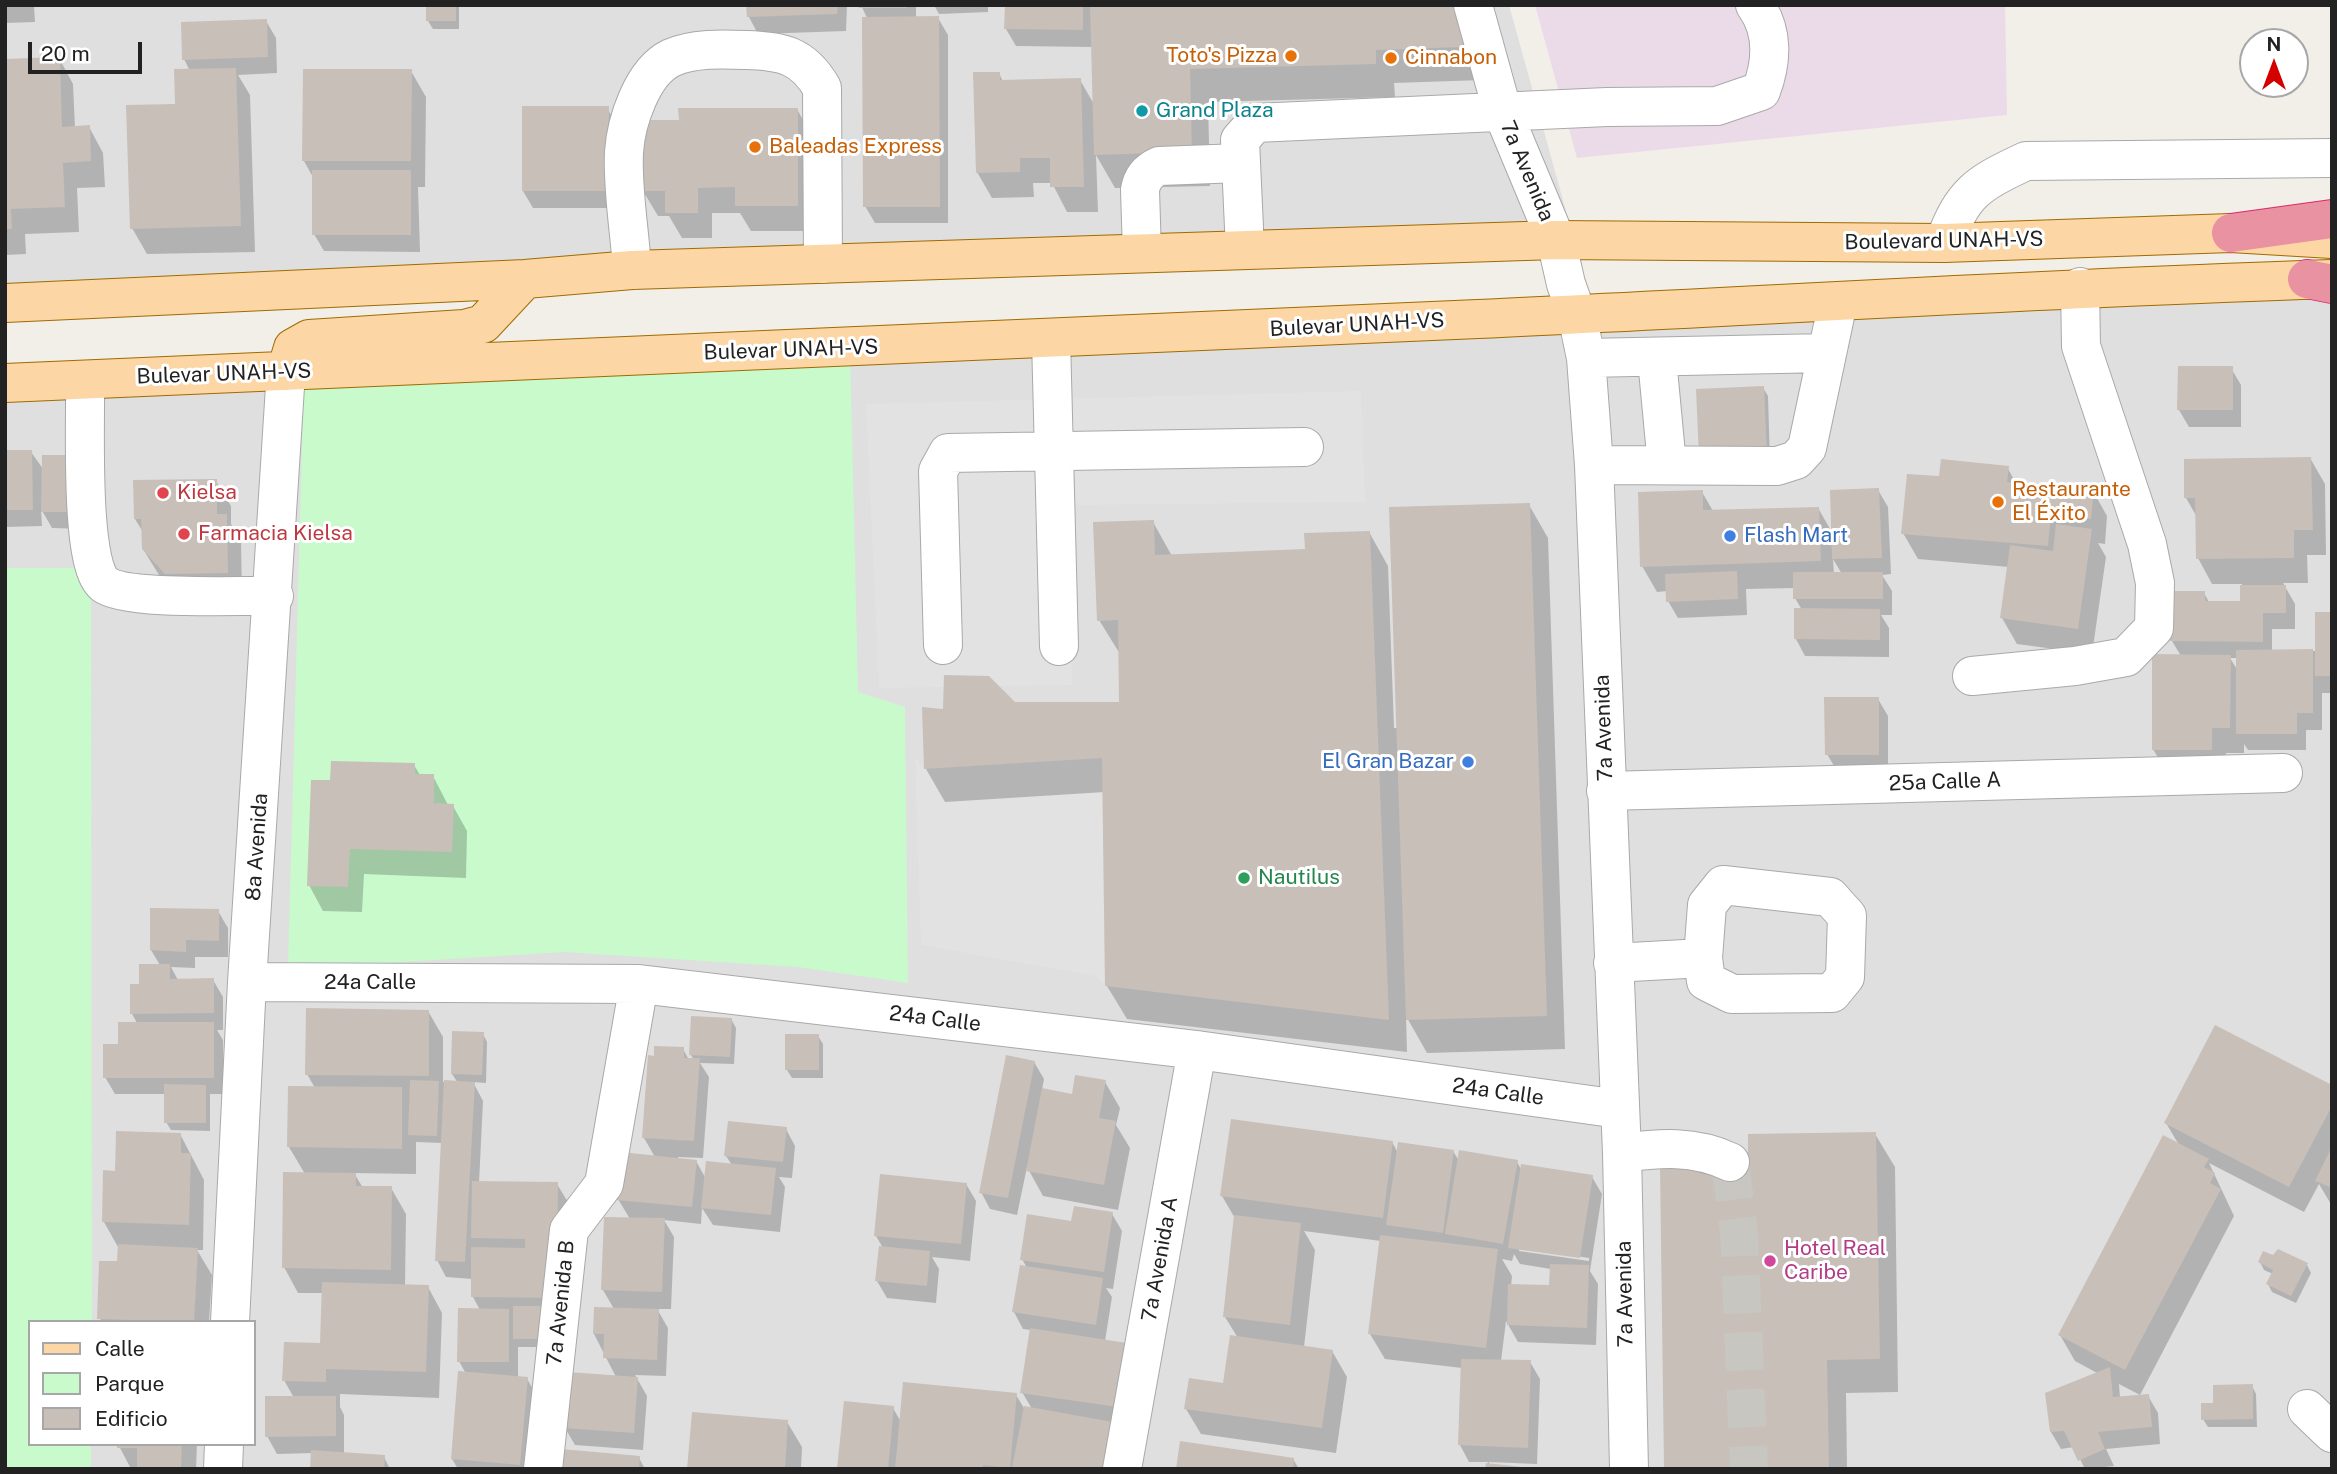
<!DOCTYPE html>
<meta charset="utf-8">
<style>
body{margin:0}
#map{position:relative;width:2337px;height:1474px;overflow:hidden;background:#f2efe9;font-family:"Public Sans",sans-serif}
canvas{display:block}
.frame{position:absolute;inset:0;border:7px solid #222;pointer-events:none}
.legend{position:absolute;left:28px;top:1320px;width:228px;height:126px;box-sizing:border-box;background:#fff;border:2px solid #a7a7a7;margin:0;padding:9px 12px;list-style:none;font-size:21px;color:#222}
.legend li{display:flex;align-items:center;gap:14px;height:35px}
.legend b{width:35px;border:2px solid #a7a7a7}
.north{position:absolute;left:2239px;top:28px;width:70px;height:70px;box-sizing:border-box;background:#fff;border:2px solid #a7a7a7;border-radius:50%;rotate:0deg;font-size:19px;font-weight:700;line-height:28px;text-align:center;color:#222}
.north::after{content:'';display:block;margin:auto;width:24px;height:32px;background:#d40000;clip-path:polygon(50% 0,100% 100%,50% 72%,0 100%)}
.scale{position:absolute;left:28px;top:42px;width:114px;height:32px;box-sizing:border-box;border:4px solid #222;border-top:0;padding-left:9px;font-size:21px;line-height:24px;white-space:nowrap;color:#222;-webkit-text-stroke:5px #fff;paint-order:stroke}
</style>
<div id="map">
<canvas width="2337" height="1474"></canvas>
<div class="frame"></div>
<ul class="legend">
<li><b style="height:9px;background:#fcd6a4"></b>Calle</li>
<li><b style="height:19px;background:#c8facc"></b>Parque</li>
<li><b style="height:19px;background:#c7bfb8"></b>Edificio</li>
</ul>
<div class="north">N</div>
<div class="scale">20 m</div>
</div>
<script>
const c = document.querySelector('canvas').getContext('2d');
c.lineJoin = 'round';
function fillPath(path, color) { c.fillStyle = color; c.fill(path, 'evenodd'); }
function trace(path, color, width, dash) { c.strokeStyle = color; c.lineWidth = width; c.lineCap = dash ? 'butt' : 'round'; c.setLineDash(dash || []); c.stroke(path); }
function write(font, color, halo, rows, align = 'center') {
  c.font = font + ' "Public Sans",sans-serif'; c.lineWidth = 6; c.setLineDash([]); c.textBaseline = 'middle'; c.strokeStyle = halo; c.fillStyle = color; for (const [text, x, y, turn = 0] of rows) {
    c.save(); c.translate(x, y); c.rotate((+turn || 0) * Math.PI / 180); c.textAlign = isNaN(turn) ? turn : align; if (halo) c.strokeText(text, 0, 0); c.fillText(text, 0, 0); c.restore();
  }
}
fillPath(new Path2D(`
 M5 5H1509L1566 211 1521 228 5 285Z
 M2332 292V1469H5V382ZM30 1322H254V1444H30Z`), '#e0dfdf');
fillPath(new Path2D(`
 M1535 5H2005L2007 115 1577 158Z`), '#ebdbe8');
fillPath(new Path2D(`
 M850 349 858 692 905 707 908 983 798 967 564 952 288 969 304 371Z
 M5 568H91L92 1322H30V1444H91V1469H5Z`), '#c8facc');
fillPath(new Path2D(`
 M1361 391 1365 502 1070 505 1072 685 879 688 866 404Z
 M915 757 924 769 1102 758 1105 986 1096 976 921 945Z`), '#e2e2e2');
fillPath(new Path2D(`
 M5 5H34L35 22 5 23Z
 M428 5H459V29H433L428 21Z
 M748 5H847L846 31 758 34 749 17Z
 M861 5H916V18H938L948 35V223H875L865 206 867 18Z
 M934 5H988V12L939 14Z
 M1006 5H1464L1482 80 1394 83 1395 97 1208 102 1210 186 1115 188 1096 155 1098 212H1067L1052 183H1033L1034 197 992 198 977 172 999 73 1003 82 1080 80 1095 106 1093 47 1016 46 1006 29Z
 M266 21 276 38 277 73 238 75 250 95 255 252 147 254 132 228 190 71 184 59Z
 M59 58 73 84 75 128 89 127 103 153 105 187 77 188 79 232 25 234 26 254 5 255V60Z
 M411 71 426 97 425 187H418L420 252 324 251 314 234V179L304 161Z
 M607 108 617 125V208H533L523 191Z
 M797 109 811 135 812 231H751L740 213H712V238H682L669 216H658L643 191 681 121Z
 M2231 368 2241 385V427H2189L2179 410Z
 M1763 388 1768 396 1770 462 1705 464Z
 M5 452H31L86 529 52 528 41 509 42 526 5 527Z
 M2310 458 2325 484 2326 555H2307L2308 583H2283L2295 604V629H2272V651H2316L2332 614V693H2322V730H2306V750H2248L2244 744V753H2226V775H2168L2153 749 2181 656 2172 641 2204 593 2209 602H2242V584H2212L2198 558 2197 517 2186 498ZM2230 658H2238V671Z
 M2007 467 2017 485 2093 491 2107 516 2105 544 2098 543 2106 557 2092 654 2017 644 2002 618 2009 567 1918 559 1903 533 1941 478Z
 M216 481 231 506V524L241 541 242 598 181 599 159 575 143 549V532L135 519Z
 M1878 490 1888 507 1891 574 1882 575 1892 591V615H1881L1889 628V657L1805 656 1796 639 1802 610 1795 598V588L1746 589 1747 615 1678 618 1668 601V591L1657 592 1642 566 1702 492 1713 511 1818 508 1833 534ZM1833 559 1842 574H1834Z
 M1529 505 1548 538 1565 1049 1427 1053 1406 1016 1407 1052 1127 1019 1107 986 1105 792 945 802 926 769 944 710 1014 704H1121L1120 654 1099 620 1153 522 1172 556 1307 551 1369 532 1388 566 1394 728H1398Z
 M1878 699 1888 716V771H1837L1827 754Z
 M414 765 420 775 433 776 448 805 453 806 467 831 466 878 364 874 362 912 323 911 309 885 332 782Z
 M218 911 228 928V957H195V968L171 967 178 980H213L223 997V1030H217L223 1040V1094H210V1131L171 1130 166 1122V1094H115L105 1077 120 1046 137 1023 132 1014 141 985 160 965 151 950Z
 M428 1011 443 1037V1082L458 1083 452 1074 483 1034 487 1042 486 1083 473 1082 483 1101 479 1183 557 1184 572 1209 551 1347H518V1378L527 1379 537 1396 530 1469H458L452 1459 466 1374 459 1361 480 1310 473 1297V1279L446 1277 437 1260 442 1143 416 1142V1174L354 1173 363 1188H391L406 1214 405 1286 428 1287 442 1313 439 1398 340 1394V1407L344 1415V1454L384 1457 390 1469H311L313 1453 277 1454 267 1436 294 1398 284 1380 321 1345 323 1293H298L284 1267 305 1174 289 1147 315 1088 307 1074Z
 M731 1019 736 1028 734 1064 700 1063 709 1077 703 1158 678 1157V1160L696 1161 706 1179 732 1165 726 1156 786 1129 795 1146 792 1178 779 1177 785 1187 780 1232 713 1225 702 1208 701 1224 664 1220 674 1237 671 1309H657L668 1328 666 1376 635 1375 647 1396 643 1450 575 1445 565 1428 616 1377 594 1334 614 1309 603 1290 630 1219 618 1199 655 1157 644 1138 655 1058 683 1049 689 1060H694L691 1055Z
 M818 1036 823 1044V1078H792L787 1070Z
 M1034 1062 1044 1079 1042 1090 1073 1096 1105 1082 1120 1108 1116 1125 1130 1148 1118 1210 1043 1196 1027 1167 1017 1215 990 1209 981 1192Z
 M2332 1087V1206L2319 1184 2304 1212 2209 1163 2234 1216 2140 1395 2119 1384 2120 1398 2148 1396 2158 1413 2160 1444 2106 1449 2114 1466 2085 1469 2074 1447 2061 1449 2051 1432 2099 1374 2075 1361 2060 1335 2179 1145 2166 1123Z
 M180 1134 204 1180 203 1250H197L212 1275 209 1322H100L119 1263 118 1247 104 1222 117 1172Z
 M1875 1134 1895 1167 1898 1392 1846 1393 1847 1469H1666L1750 1164Z
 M1392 1142 1398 1153 1453 1151 1459 1161 1517 1162 1522 1171 1592 1177 1602 1194 1590 1271 1598 1284 1596 1345 1518 1342 1506 1321 1501 1361 1530 1362 1540 1379 1537 1464 1489 1462V1465L1523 1469H1487L1488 1462H1469L1460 1445 1462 1368 1385 1359 1370 1334 1381 1241 1304 1231 1315 1250 1304 1347 1332 1351 1347 1377 1336 1453 1201 1434 1186 1409 1225 1385 1238 1338 1225 1317 1236 1220 1222 1196ZM1519 1247 1589 1258V1261L1519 1251ZM1514 1254 1520 1264 1551 1269V1287L1511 1286 1512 1276 1502 1259 1512 1261Z
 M966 1184 976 1201 970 1261 932 1257 939 1269 936 1303 887 1298 877 1281 883 1248 876 1236Z
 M1112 1214 1122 1231 1113 1289 1106 1288 1112 1297 1105 1341 1126 1344 1117 1469H839L893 1408 901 1422 1016 1395 1024 1408 1032 1409 1022 1392 1031 1330 1023 1329 1014 1312 1027 1268 1022 1259 1073 1223Z
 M2260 1262 2307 1265 2311 1273 2296 1303 2272 1292 2268 1284 2273 1274 2264 1270Z
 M2252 1386 2256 1394 2257 1427H2208L2203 1419 2215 1405Z
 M787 1422 802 1447 801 1469H689Z
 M118 1444H197L196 1469H131Z
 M639 1458 645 1469H561Z
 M1293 1459 1299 1469H1178Z`), '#0003');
fillPath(new Path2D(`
 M426 5H456V21H426Z
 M746 5H838L837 14 747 17Z
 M859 5H907V8H859Z
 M1005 5H1083V30L1004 29Z
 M1090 5H1462L1463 47 1376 50V64L1190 69 1192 152 1094 155Z
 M939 16 940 207H863L862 17Z
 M267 19 268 57 182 60 181 22Z
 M60 57 62 127 90 125 91 161 63 163 65 207 11 209 12 229H5V59Z
 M236 68 241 226 130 229 126 105 175 104 174 69Z
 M303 69H412L411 161H302Z
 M973 72H1000V80L1081 78 1084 187H1050V158H1020V172L976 173Z
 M522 106H609L608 191H522Z
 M678 108H798V206H735V187L698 188V213H665V191H642V120H679Z
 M312 170H411V235H312Z
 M2178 366H2233V410H2177Z
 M1764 386 1767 454 1699 457 1696 389Z
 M5 450H32L33 510H5Z
 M42 455H79L77 512H41Z
 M2311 457 2313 530H2294V558L2196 559 2195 498H2184V459Z
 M1941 459 2009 466 2007 482 2094 489 2091 519 2051 515 2048 546 1901 534 1907 474 1939 476Z
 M217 479V514H227L228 573 165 574 142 549 141 519H134L133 480Z
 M1879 488 1882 558 1832 559 1830 490Z
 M1703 490V510L1819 507 1821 561 1640 567 1638 492Z
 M1530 503 1547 1016 1406 1020 1389 507Z
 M1154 520 1155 555 1305 549 1304 533 1370 531 1389 1020 1105 986 1102 758 924 769 922 707 943 709 944 675 989 676 1015 702H1119L1118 620 1097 621 1093 522Z
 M2056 524 2092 529 2078 629 2000 618 2010 545 2053 551Z
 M1737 571 1738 599 1666 602 1665 574Z
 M1793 572H1883V599H1793Z
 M2240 585H2286V613H2263V642L2170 641V591H2205V601H2240Z
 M1794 608 1880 609V640L1794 639Z
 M2315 612H2332V676H2315Z
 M2313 649V713H2297V734H2236V650Z
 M2152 654 2231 655 2230 728H2212V750H2152Z
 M1824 697H1879V755H1825Z
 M331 761 415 763V774H434V803L454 804 452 852 350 849 348 887 307 886 311 780H330Z
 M150 908 219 909V941L186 940V952L150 950Z
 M139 964H170V979L214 978V1013L130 1014V984H139Z
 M306 1008 429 1010V1076L305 1075Z
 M691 1016 732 1018 730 1057 689 1055Z
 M118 1022H214V1078H103V1044H118Z
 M2215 1025 2332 1085V1106L2289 1187 2164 1123Z
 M452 1031 484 1032 482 1075 451 1074Z
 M785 1034H819V1070H785Z
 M654 1046 684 1047V1058H700L694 1141 642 1138 648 1055 654 1056Z
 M1006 1055 1035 1061 1008 1198 979 1193Z
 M1075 1075 1106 1080 1099 1118 1116 1121 1104 1185 1026 1171 1042 1088 1072 1094Z
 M410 1080 439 1081 437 1136 408 1135Z
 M444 1080 475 1082 465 1262 435 1261Z
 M164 1084 206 1085V1123H164Z
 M288 1086 402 1087V1149L287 1147Z
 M1231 1119 1393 1141 1383 1218 1220 1196Z
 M728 1121 787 1127 783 1162 724 1156Z
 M116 1131 181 1133V1153H191L189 1225 102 1222 103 1170 115 1171Z
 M1876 1132 1880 1359 1827 1360 1829 1469H1664L1660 1164 1748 1162V1134Z
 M2163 1135 2209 1159 2204 1167 2215 1173 2210 1183 2221 1189 2125 1370 2058 1335Z
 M1398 1142 1454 1150 1443 1233 1386 1225Z
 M2332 1146V1188L2315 1181Z
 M1459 1150 1518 1160 1503 1244 1445 1234Z
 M621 1152 697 1160 692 1207 616 1200Z
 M706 1161 776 1168 771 1215 701 1208Z
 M1521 1164 1593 1175 1580 1258 1508 1248Z
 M283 1172 356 1173V1186H392L391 1270 282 1268Z
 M880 1174 967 1183 961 1244 874 1236Z
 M472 1181 558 1182 557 1298 471 1297V1247L525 1248V1239L471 1238Z
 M1074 1206 1113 1212 1104 1272 1020 1260 1027 1214 1071 1221Z
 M1234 1215 1301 1223 1290 1325 1223 1317Z
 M604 1217 665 1218 662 1292 601 1290Z
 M1380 1235 1498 1249 1486 1348 1368 1334Z
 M118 1244 198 1248 194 1322 97 1319 99 1261H117Z
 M879 1246 930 1251 927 1286 875 1281Z
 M2278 1249 2308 1263 2291 1296 2266 1284 2273 1270 2258 1262 2263 1251 2273 1255Z
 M1550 1264 1589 1265 1587 1328 1507 1325 1508 1284 1549 1285Z
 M1020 1265 1103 1278 1096 1325 1012 1312Z
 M322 1282 429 1285 426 1372 326 1369V1382L282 1381 284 1342 320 1343Z
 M513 1306H547V1339H513Z
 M594 1307 659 1309 657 1360 603 1358 604 1334H593Z
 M458 1308 509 1309V1362H457Z
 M1030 1328 1127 1343 1118 1407 1020 1393Z
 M1230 1335 1333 1350 1322 1428 1184 1409 1189 1378 1223 1383Z
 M1461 1359 1531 1360 1528 1448 1458 1445Z
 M2110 1367 2113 1397 2149 1394 2152 1427 2098 1432 2105 1449 2078 1461 2064 1431 2050 1432 2045 1393Z
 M458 1371 528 1377 520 1465 451 1459Z
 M568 1372 638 1377 634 1433 563 1428Z
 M903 1382 1017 1393 1010 1468 983 1465V1469H895Z
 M2253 1384V1419L2201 1420V1403H2213V1385Z
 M265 1396H336V1436L265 1437Z
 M844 1401 894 1406 888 1469H837Z
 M1024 1406 1113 1422 1105 1469 1012 1468Z
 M692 1412 788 1420 785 1469H687Z
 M1180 1441 1294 1458 1293 1469H1176Z
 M117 1444H182L181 1469H137V1448H117Z
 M561 1449 640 1456 639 1469H559Z
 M311 1450 385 1455 384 1469H310Z
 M1486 1463 1522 1467V1469H1485Z`), '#c7bfb8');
trace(new Path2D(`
 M1730 1162 1739 1232 1749 1469`), '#c8c6c1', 38, [38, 19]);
const minor = new Path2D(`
 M1473 5 1503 113 1556 240 1566 284 1577 315 1586 358 1594 465 1622 1153 1629 1469
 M1944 243C1963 192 1977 184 2026 161L2332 158
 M1245 250 1240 140 1255 123 1607 107 1717 106 1761 91C1772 62 1774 31 1755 5
 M1142 253 1140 190C1142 178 1148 171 1159 166L1241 163
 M632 270C630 231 622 190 624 152 626 122 642 72 671 58 693 48 722 49 746 50 782 51 803 55 822 88L823 264
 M1051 339 1059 646
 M1586 358 1827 353
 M1657 359 1667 465
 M85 380C86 416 79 565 104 584 126 601 241 595 274 596
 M1594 465 1777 466 1796 460 1807 448 1838 302
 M943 645 938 471 948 453 1304 447
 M1972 676 2075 666 2126 657 2154 628 2155 583 2147 544 2081 346 2080 287
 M1606 791 2283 773
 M1723 885 1830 897 1847 916 1845 977 1832 993 1732 994 1706 981 1703 958 1707 905Z
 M1613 963 1703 958
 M247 982 639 984 1197 1050 1619 1109
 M1622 1153C1660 1148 1694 1145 1730 1162
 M230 1322 247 982 286 371
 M2307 1409 2332 1433
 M223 1469 224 1444
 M543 1469 569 1230 604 1184 639 984
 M1122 1469 1197 1050`);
const major = new Path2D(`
 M5 303 525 279 632 270 1556 240 1944 243 2231 233 2332 239
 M286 371 293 348 309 339 464 329 483 324 525 279
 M5 383C496 363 987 342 1478 319 1763 306 2047 288 2332 279`);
const highway = new Path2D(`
 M2231 233 2332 219
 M2307 279 2332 284`);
trace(minor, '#a9a9a9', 40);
trace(major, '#a06b00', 40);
trace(highway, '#dc2a67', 40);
trace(minor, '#fff', 38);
trace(major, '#fcd6a4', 38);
trace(highway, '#e892a2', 38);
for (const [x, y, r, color] of [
 [1291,56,7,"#e8710a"],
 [1391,58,7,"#e8710a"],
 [1142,111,7,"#0f9aa8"],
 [755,147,7,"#e8710a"],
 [163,493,7,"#e0444e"],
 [1998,502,7,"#e8710a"],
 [184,534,7,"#e0444e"],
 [1730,536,7,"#3f7fe0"],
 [1468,762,7,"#3f7fe0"],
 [1244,878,7,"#2e9e5b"],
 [1770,1261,7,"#d1479c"]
]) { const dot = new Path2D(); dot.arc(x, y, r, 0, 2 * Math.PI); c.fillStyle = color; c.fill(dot); trace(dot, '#fff', 2.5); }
write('21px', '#c56008', '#fff', [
 ["Toto's Pizza",1277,56,"right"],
 ["Cinnabon",1405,58],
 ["Baleadas Express",769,147],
 ["Restaurante",2012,490],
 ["El Éxito",2012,514]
], 'left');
write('21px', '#0d838f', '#fff', [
 ["Grand Plaza",1156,111]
], 'left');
write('21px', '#222', '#fff', [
 ["7a Avenida",1527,171,67],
 ["Boulevard UNAH-VS",1944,241,-1],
 ["Bulevar UNAH-VS",1357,325,-3],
 ["Bulevar UNAH-VS",791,350,-2],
 ["Bulevar UNAH-VS",224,374,-2],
 ["7a Avenida",1604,728,-92],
 ["25a Calle A",1945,782,-2],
 ["8a Avenida",257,847,-86],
 ["24a Calle",370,983],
 ["24a Calle",935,1019,7],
 ["24a Calle",1498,1092,8],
 ["7a Avenida A",1160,1259,-80],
 ["7a Avenida",1625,1294,-91],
 ["7a Avenida B",561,1303,-84]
]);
write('21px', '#be3a42', '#fff', [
 ["Kielsa",177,493],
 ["Farmacia Kielsa",198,534]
], 'left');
write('21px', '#366cbe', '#fff', [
 ["Flash Mart",1744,536],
 ["El Gran Bazar",1454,762,"right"]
], 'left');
write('21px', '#27864d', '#fff', [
 ["Nautilus",1258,878]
], 'left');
write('21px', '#b23c85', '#fff', [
 ["Hotel Real",1784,1249],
 ["Caribe",1784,1273]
], 'left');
</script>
